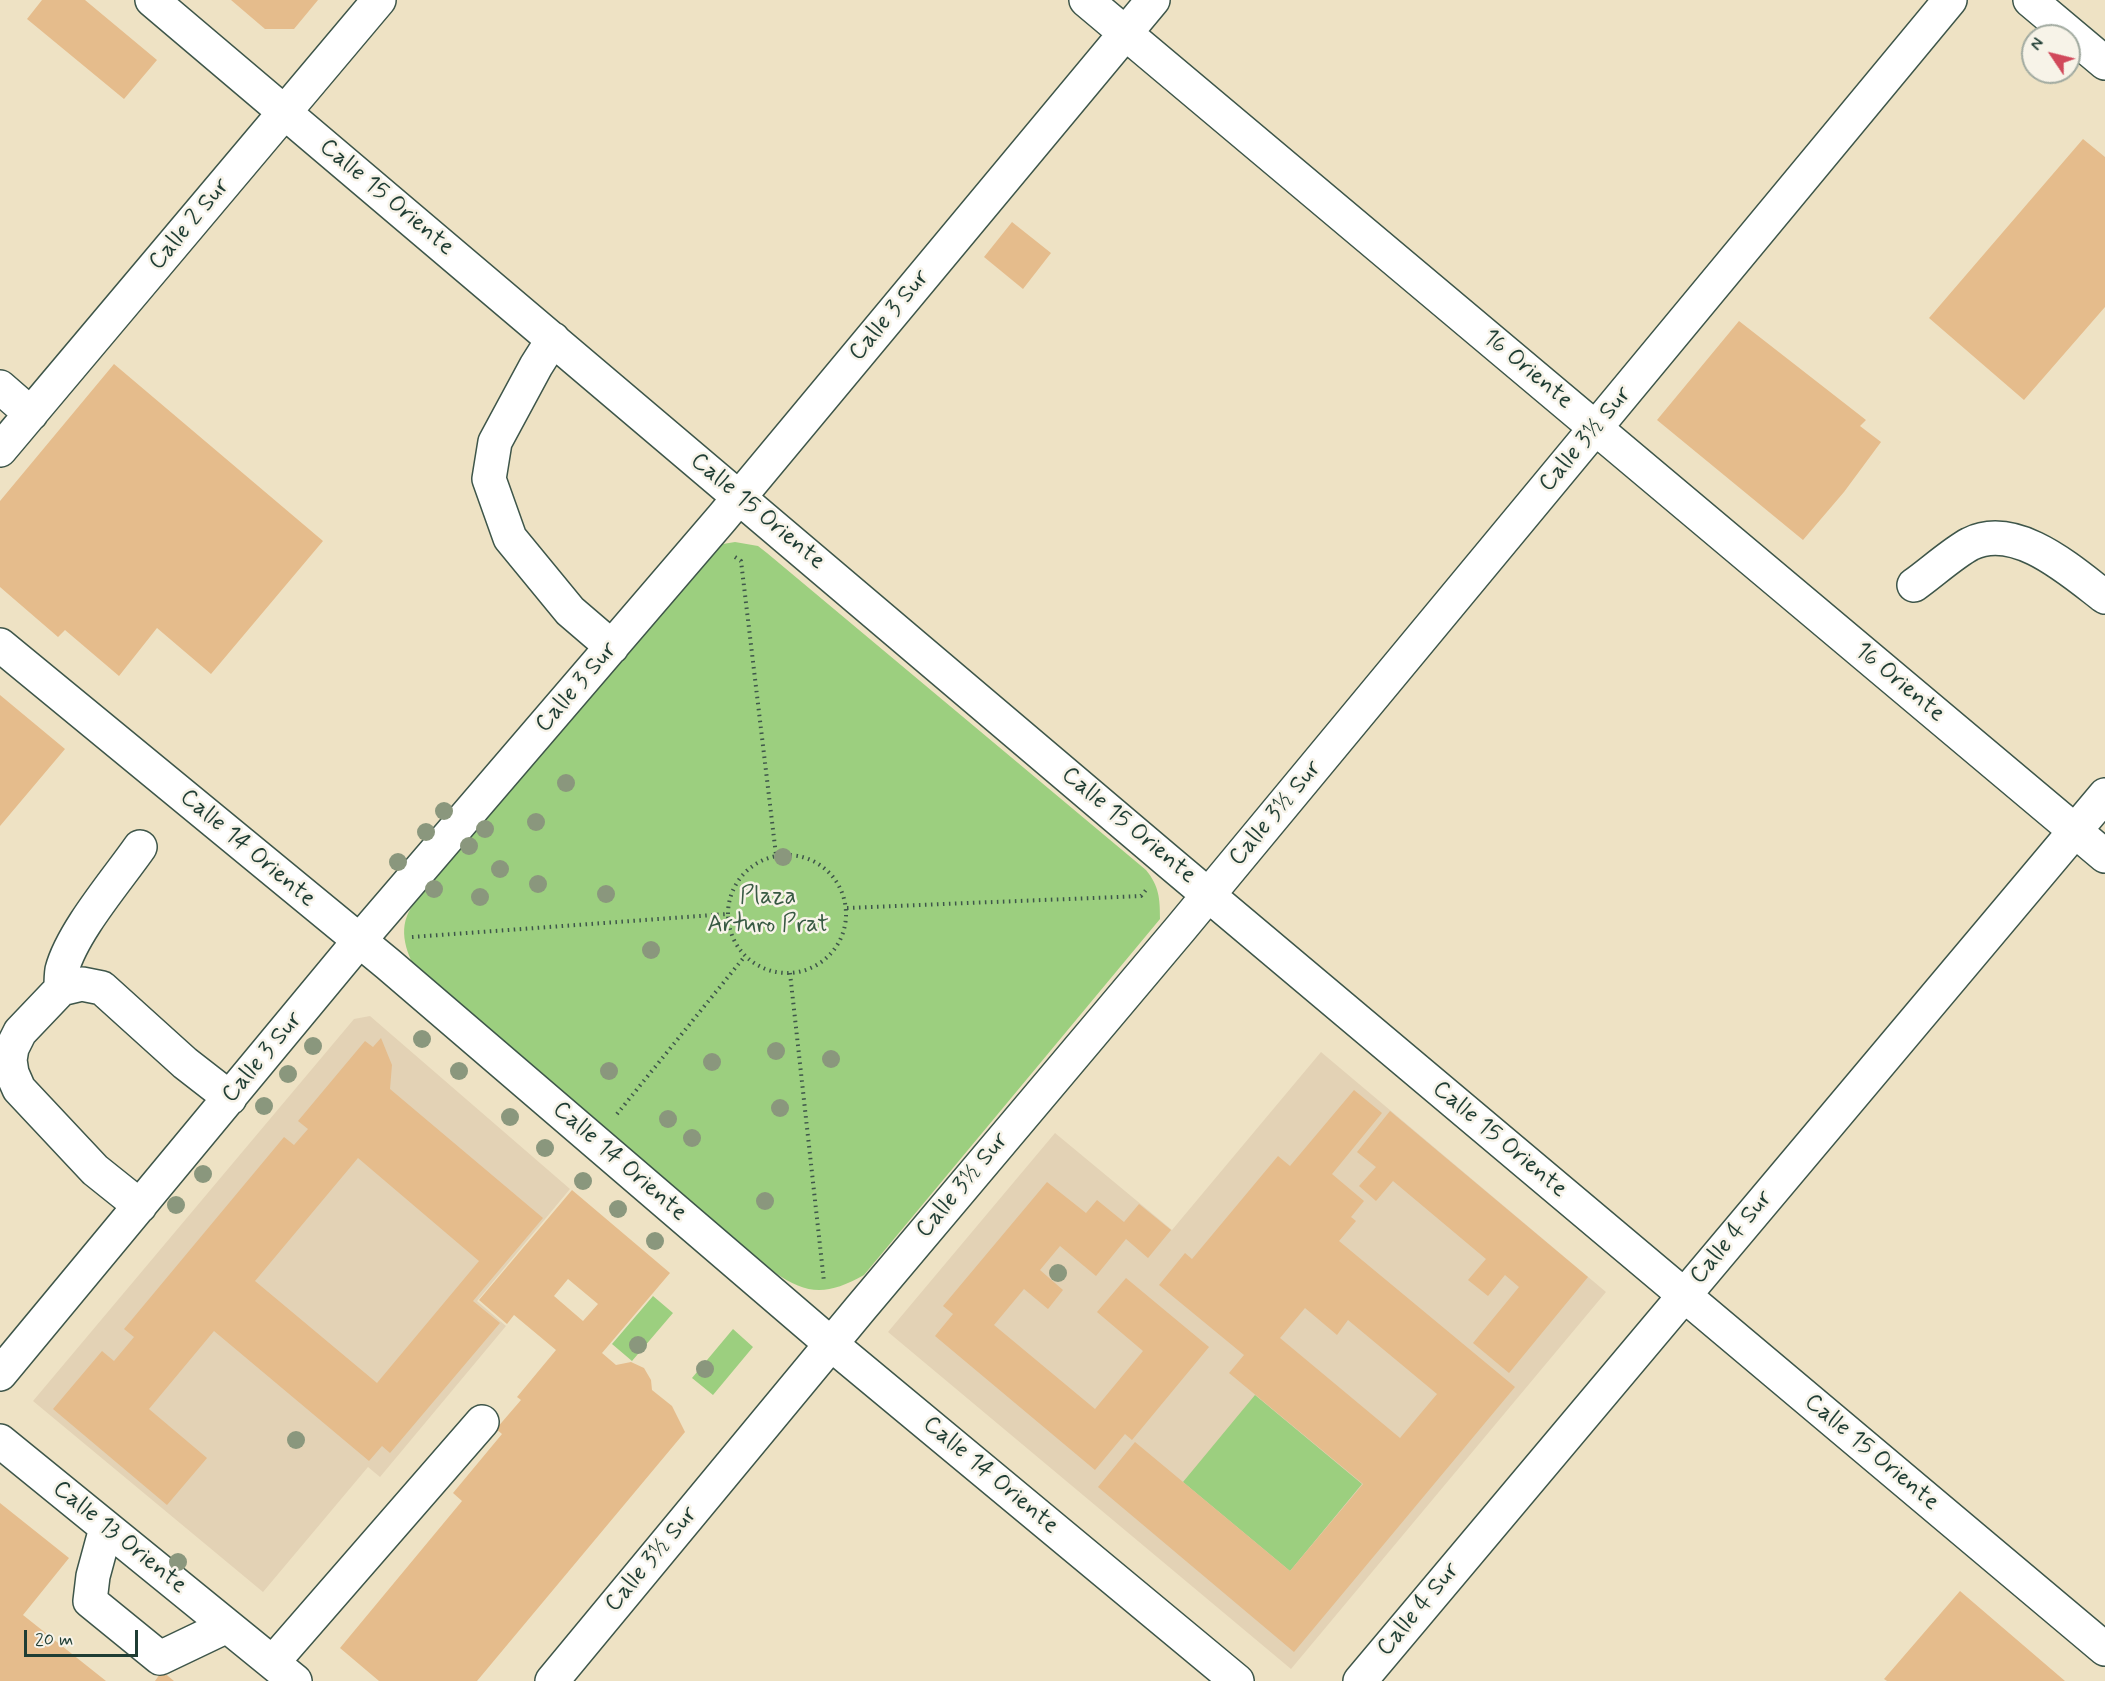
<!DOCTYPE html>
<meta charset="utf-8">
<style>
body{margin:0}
#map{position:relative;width:2105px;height:1681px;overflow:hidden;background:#eee2c4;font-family:Mynerve,sans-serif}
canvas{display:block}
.north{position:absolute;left:2021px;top:24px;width:60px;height:60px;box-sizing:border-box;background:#f7f3e8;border:2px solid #a1aaa0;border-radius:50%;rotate:305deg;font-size:16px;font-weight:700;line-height:24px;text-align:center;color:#1f3d34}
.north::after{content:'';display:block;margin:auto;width:21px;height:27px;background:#d1495b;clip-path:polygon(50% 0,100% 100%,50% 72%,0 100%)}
.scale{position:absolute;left:24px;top:1630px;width:114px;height:27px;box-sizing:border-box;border:3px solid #1f3d34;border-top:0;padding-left:8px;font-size:18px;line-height:21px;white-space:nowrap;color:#1f3d34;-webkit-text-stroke:4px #f7f3e8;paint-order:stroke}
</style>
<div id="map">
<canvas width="2105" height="1681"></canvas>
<div class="north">N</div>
<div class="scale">20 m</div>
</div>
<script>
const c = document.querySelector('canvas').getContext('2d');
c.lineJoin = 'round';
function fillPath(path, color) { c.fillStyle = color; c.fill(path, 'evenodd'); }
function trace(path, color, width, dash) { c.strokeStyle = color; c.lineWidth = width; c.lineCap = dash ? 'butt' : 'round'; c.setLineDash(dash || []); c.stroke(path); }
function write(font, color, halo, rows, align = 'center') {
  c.font = font + ' Mynerve,sans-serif'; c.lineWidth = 5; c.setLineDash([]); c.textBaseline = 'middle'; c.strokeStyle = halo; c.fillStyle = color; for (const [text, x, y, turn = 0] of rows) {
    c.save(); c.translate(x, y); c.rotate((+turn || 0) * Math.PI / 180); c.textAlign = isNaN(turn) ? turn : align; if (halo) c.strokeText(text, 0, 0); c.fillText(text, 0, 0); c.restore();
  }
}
fillPath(new Path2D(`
 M370 1016 570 1189 477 1301 506 1326 380 1477 368 1467 263 1592 33 1401 354 1019Z
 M1321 1052 1606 1292 1291 1669 888 1332 1055 1133 1172 1230Z`), '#e3d2b5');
fillPath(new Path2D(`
 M735 542 758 546 767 553 1146 870C1159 886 1160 898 1160 919L864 1275C828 1295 808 1296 774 1272L423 983C412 964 398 939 407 916 410 907 418 900 423 892L705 554 723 544Z
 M653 1296 673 1313 632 1361 612 1344Z
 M733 1329 753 1347 713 1395 692 1378Z
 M1255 1395 1362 1484 1290 1571 1183 1482Z`), '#9ccf7f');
fillPath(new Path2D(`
 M42 0H85L157 60 124 99 27 19Z
 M231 0H318L294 29H265Z
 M2083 139 2105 157V307L2024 400 1929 318Z
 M1012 222 1051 253 1023 289 984 257Z
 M1739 321 1866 420 1860 426 1881 442 1844 492 1803 540 1657 420Z
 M114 364 323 541 211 674 157 628 119 676 65 630 58 637 0 587V501Z
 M0 695 65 749 0 826Z
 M381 1038 392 1065 390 1089 543 1218 473 1301 500 1323 390 1453 382 1446 369 1461 214 1331 149 1409 207 1458 167 1505 53 1409 102 1351 114 1361 134 1337 124 1329 284 1137 294 1145 308 1129 298 1121 365 1041 373 1047ZM358 1158 479 1261 377 1383 255 1281Z
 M1354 1090 1382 1113 1332 1174 1364 1201 1351 1217 1356 1221 1339 1241 1515 1387 1294 1652 1098 1487 1135 1442 1290 1571 1363 1484 1229 1373 1244 1355 1159 1285 1185 1253 1192 1259 1278 1156 1290 1166ZM1305 1308 1337 1335 1348 1320 1437 1394 1400 1438 1280 1338Z
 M1390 1111 1588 1277 1509 1373 1473 1343 1519 1287 1505 1275 1488 1296 1468 1280 1486 1259 1393 1181 1376 1201 1359 1186 1376 1167 1357 1152Z
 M1047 1182 1086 1213 1097 1200 1124 1222 1139 1204 1171 1230 1148 1258 1126 1239 1096 1276 1060 1246 1040 1270 1063 1290 1048 1309 1024 1289 994 1325 1095 1409 1143 1351 1097 1312 1126 1278 1209 1347 1132 1440 1125 1434 1095 1470 935 1336 953 1314 943 1306Z
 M572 1190 670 1273 602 1353 616 1365 631 1362 644 1368 651 1380 652 1390 672 1406 685 1432 477 1681H379L340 1648 462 1501 453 1493 502 1434 496 1429 521 1400 517 1397 556 1350 514 1315 507 1324 479 1300ZM568 1279 598 1304 583 1321 554 1296Z
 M0 1503 69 1558 23 1615 106 1681H0Z
 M1960 1591 2065 1681H1887L1884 1679Z
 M162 1671 174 1681H155Z`), '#e5bc8c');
const minor = new Path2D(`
 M152 0 1169 862 2105 1649
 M1086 0 2105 856
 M2030 0 2105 63
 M553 339 536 366 495 442 489 479 510 538 570 611 612 647
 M0 387 31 414
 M0 450 379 0
 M1914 585C1931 573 1953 553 1970 544 2016 521 2071 571 2105 597
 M0 645 388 964 831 1344 1237 1681
 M61 989C61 983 61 976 62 970 72 932 117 880 140 847
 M140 1206 95 1170 19 1089 12 1073 10 1060 12 1048 20 1032 61 989 82 984 102 988 185 1063 230 1098
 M0 1374 359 941 722 518 1153 0
 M0 1441 295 1681
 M106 1528 93 1576 90 1601 160 1658 227 1626
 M273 1662 482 1422
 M552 1681 860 1309 1181 928 1950 0
 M1360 1681 2105 795`);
trace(minor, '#3e564a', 36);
trace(new Path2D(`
 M735 557 741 561 776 855
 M728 914a59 59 0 1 1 118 0a59 59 0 1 1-118 0Z
 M847 908 1141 896 1146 890
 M412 937 727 914
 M790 973 824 1282
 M617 1114 745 956`), '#3e564a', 4, [1.5, 4.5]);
trace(minor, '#fff', 33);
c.fillStyle = '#8a977d';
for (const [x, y] of [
 [566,783],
 [444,811],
 [536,822],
 [485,829],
 [426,832],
 [469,846],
 [783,857],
 [398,862],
 [500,869],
 [538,884],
 [434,889],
 [606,894],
 [480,897],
 [651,950],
 [422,1039],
 [313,1046],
 [776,1051],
 [831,1059],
 [712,1062],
 [459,1071],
 [609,1071],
 [288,1074],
 [264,1106],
 [780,1108],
 [510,1117],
 [668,1119],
 [692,1138],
 [545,1148],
 [203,1174],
 [583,1181],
 [765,1201],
 [176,1205],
 [618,1209],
 [655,1241],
 [1058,1273],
 [638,1345],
 [705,1369],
 [296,1440],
 [178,1562]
]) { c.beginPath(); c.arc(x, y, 9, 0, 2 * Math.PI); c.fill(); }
write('24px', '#1f3d34', '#f7f3e8', [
 ["Calle 15 Oriente",386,198,40],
 ["Calle 2 Sur",190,225,-50],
 ["Calle 3 Sur",890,316,-50],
 ["16 Oriente",1527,370,40],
 ["Calle 3½ Sur",1586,440,-50],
 ["Calle 15 Oriente",757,512,40],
 ["16 Oriente",1899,683,40],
 ["Calle 3 Sur",577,688,-49],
 ["Calle 3½ Sur",1276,814,-50],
 ["Calle 15 Oriente",1128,826,40],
 ["Calle 14 Oriente",247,849,40],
 ["Calle 3 Sur",263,1058,-50],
 ["Calle 15 Oriente",1499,1140,40],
 ["Calle 14 Oriente",619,1162,41],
 ["Calle 3½ Sur",963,1186,-50],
 ["Calle 4 Sur",1732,1238,-50],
 ["Calle 15 Oriente",1871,1453,40],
 ["Calle 14 Oriente",990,1476,40],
 ["Calle 13 Oriente",119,1538,39],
 ["Calle 3½ Sur",652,1560,-50],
 ["Calle 4 Sur",1419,1610,-50]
]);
write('24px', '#385a43', '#f7f3e8', [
 ["Plaza",768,898],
 ["Arturo Prat",768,926]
]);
</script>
